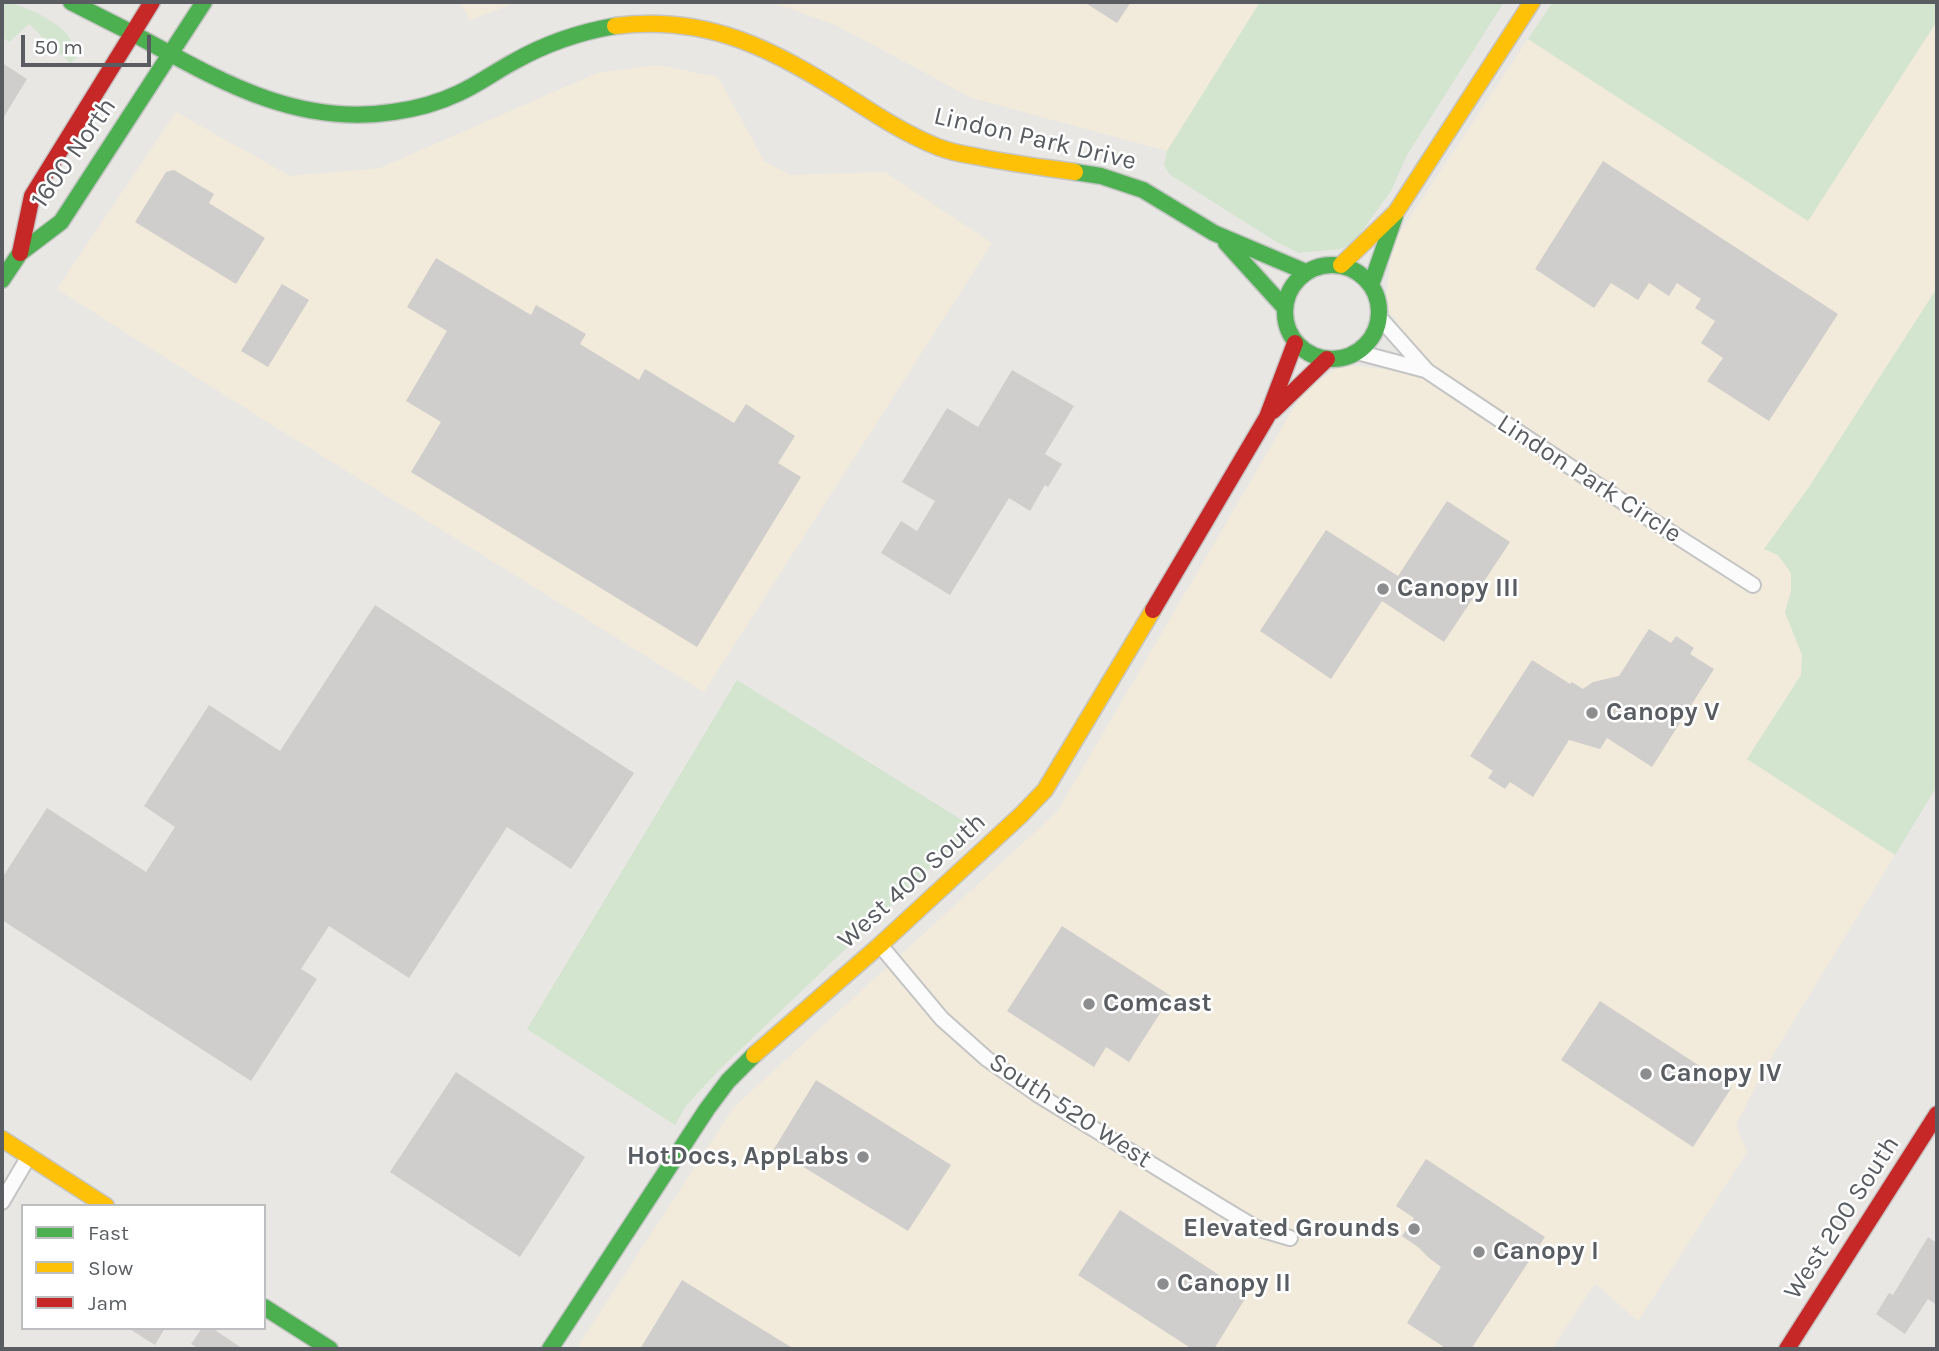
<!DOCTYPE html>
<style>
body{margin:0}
#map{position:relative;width:1939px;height:1351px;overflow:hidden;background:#e8e7e3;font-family:Karla,sans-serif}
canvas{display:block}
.frame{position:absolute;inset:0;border:4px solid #595d61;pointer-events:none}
.legend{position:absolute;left:21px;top:1204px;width:245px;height:126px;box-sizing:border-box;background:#fff;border:2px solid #bdbec0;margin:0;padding:9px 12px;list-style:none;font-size:21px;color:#595d61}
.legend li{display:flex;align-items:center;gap:14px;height:35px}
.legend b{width:35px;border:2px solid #bdbec0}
.scale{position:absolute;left:21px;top:35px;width:130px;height:32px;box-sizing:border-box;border:4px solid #595d61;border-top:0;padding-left:9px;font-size:21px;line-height:24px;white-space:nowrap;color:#595d61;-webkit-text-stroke:5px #fff;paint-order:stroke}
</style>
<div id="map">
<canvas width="1939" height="1351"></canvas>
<div class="frame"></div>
<ul class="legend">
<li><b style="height:9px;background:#4caf50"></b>Fast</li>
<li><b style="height:9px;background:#ffc107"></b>Slow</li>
<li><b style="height:9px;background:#c62828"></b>Jam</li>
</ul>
<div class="scale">50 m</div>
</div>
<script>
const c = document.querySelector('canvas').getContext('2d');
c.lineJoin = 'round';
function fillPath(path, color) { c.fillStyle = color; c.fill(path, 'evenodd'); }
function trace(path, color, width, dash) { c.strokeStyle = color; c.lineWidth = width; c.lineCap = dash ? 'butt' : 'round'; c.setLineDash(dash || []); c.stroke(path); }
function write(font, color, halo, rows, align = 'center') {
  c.font = font + ' Karla,sans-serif'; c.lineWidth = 5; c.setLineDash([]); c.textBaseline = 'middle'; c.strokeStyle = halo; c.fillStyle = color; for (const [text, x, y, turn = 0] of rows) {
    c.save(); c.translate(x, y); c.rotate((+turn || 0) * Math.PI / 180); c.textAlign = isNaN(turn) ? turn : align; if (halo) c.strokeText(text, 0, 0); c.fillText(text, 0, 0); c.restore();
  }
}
fillPath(new Path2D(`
 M460 2H517L470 20Z
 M771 2H1260L1167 151 972 98 836 25Z
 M1937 21V288L1809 487 1765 549 1778 555 1791 573V591L1785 612 1802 655 1801 675 1747 759 1895 855 1763 1071 1736 1125 1747 1152 1638 1321 1595 1283 1552 1349H576L734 1107 1057 812 1304 390 1343 364 1391 370 1410 340 1385 306 1392 244 1528 39 1808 221Z
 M657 65 718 77 764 161 791 175 885 172 992 243 704 692 256 415 57 289 176 112 290 176 380 168 597 73Z`), '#f2ebdb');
fillPath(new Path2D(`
 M2 2C19 2 57 21 68 35 72 42 75 50 77 57L71 64 29 24 9 42 2 37Z
 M1260 2H1504L1407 155 1391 191 1354 242 1341 249 1299 253 1275 241 1169 174 1164 164 1167 151Z
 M1553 2H1937V21L1808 221 1528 39Z
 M1937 288V786L1895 855 1747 759 1801 675 1802 655 1785 612 1791 591V573L1778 555 1764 549 1809 487Z
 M737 680 973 827 719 1070 685 1107 675 1125 527 1029Z`), '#d3e4cf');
fillPath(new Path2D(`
 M1084 2H1131L1117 23Z
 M2 63 27 79 2 120Z
 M1603 161 1838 314 1769 421 1707 381 1723 358 1701 343 1715 321 1695 308 1701 299 1677 283 1669 296 1649 283 1638 300 1611 283 1594 308 1535 269Z
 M174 170 214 194 209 203 265 238 236 284 135 222 166 172Z
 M436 258 531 315 536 305 586 334 580 344 639 380 645 369 734 423 746 404 795 436 778 463 801 477 697 647 411 472 441 422 406 401 447 331 407 307Z
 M282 284 309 300 268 367 241 351Z
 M1012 370 1074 406 1045 454 1062 464 1048 487 1045 485 1030 511 1009 498 950 595 881 553 901 521 917 531 935 501 902 482 947 408 978 427Z
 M1447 501 1510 542 1444 642 1382 601 1331 679 1260 631 1326 530 1398 576Z
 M375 605 634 773 571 869 507 827 409 978 329 926 301 969 317 979 251 1081 2 920V878L47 808 146 872 175 827 144 806 209 705 280 751Z
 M1649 629 1671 643 1676 636 1694 648 1690 654 1714 669 1652 767 1607 738 1600 749 1569 740 1533 797 1510 782 1505 789 1488 778 1493 771 1470 756 1532 660 1570 684 1572 682 1583 689 1593 682 1619 676Z
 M1062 926 1171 996 1129 1062 1106 1047 1094 1067 1007 1011Z
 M1600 1001 1732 1087 1693 1147 1561 1060Z
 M456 1072 585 1157 520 1257 390 1172Z
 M816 1080 951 1165 908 1231 774 1149Z
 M1426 1159 1545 1237 1471 1349H1447L1407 1323 1441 1267 1429 1258 1418 1247 1402 1236 1414 1218 1396 1206Z
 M1120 1210 1248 1294 1214 1349H1192L1078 1275Z
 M1928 1237 1937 1243V1305L1928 1299 1905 1334 1876 1314 1889 1293 1893 1295Z
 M682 1280 794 1349H640Z
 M128 1328H165L155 1345Z
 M202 1328H212L243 1349H199L191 1344Z`), '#cfcecc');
const street = new Path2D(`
 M1379 317 1427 371 1617 498 1753 585
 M1357 352 1425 370
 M880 945 942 1019 987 1059 1037 1094 1221 1207 1256 1228 1290 1238
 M2 1202 29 1156`);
const fast = new Path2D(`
 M71 2 132 33
 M132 33C215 78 294 127 393 112 416 109 438 103 459 93 479 84 496 71 515 61 547 43 580 32 615 26
 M1075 172 1101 176 1143 190 1214 233 1306 272
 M1226 243 1284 307
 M1285 312a47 47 0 1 1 94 0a47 47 0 1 1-94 0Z
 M2 280 20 253 61 222 204 2
 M1371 285 1395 216
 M264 1307 330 1349
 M550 1349 707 1109 728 1081 754 1055`);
const slow = new Path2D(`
 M615 26C709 14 774 50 850 98 878 116 907 135 938 147 950 152 962 154 974 156 1007 163 1041 167 1075 172
 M1341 265 1396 212 1532 2
 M754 1055 880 945 1021 815 1045 790 1153 610
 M2 1139 106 1206`);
const jam = new Path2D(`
 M20 253 32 196 152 2
 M1273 411 1327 359
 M1153 610 1267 417 1295 343
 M1787 1349 1937 1114`);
trace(street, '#c4c4c4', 18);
trace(fast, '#c5c5c5', 19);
trace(slow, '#c5c5c5', 19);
trace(jam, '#c5c5c5', 19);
trace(street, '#fcfbfb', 14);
trace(fast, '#4caf50', 16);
trace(slow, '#ffc107', 16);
trace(jam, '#c62828', 16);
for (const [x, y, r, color] of [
 [1383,589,7,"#8b8d8e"],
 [1592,713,7,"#8b8d8e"],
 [1089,1004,7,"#8b8d8e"],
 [1646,1074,7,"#8b8d8e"],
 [863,1157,7,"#8b8d8e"],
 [1414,1229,7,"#8b8d8e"],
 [1479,1252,7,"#8b8d8e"],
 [1163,1284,7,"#8b8d8e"]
]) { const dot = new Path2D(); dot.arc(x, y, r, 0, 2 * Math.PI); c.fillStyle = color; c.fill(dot); trace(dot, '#fff', 2.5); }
write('26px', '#595d61', '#fff', [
 ["Lindon Park Drive",1035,139,13],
 ["1600 North",74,153,-55],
 ["Lindon Park Circle",1589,479,33],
 ["West 400 South",912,881,-42],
 ["South 520 West",1070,1111,33],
 ["West 200 South",1842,1218,-57]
]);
write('bold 26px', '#595d61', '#fff', [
 ["Canopy III",1397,589],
 ["Canopy V",1606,713],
 ["Comcast",1103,1004],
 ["Canopy IV",1660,1074],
 ["HotDocs, AppLabs",849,1157,"right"],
 ["Elevated Grounds",1400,1229,"right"],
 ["Canopy I",1493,1252],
 ["Canopy II",1177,1284]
], 'left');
</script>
